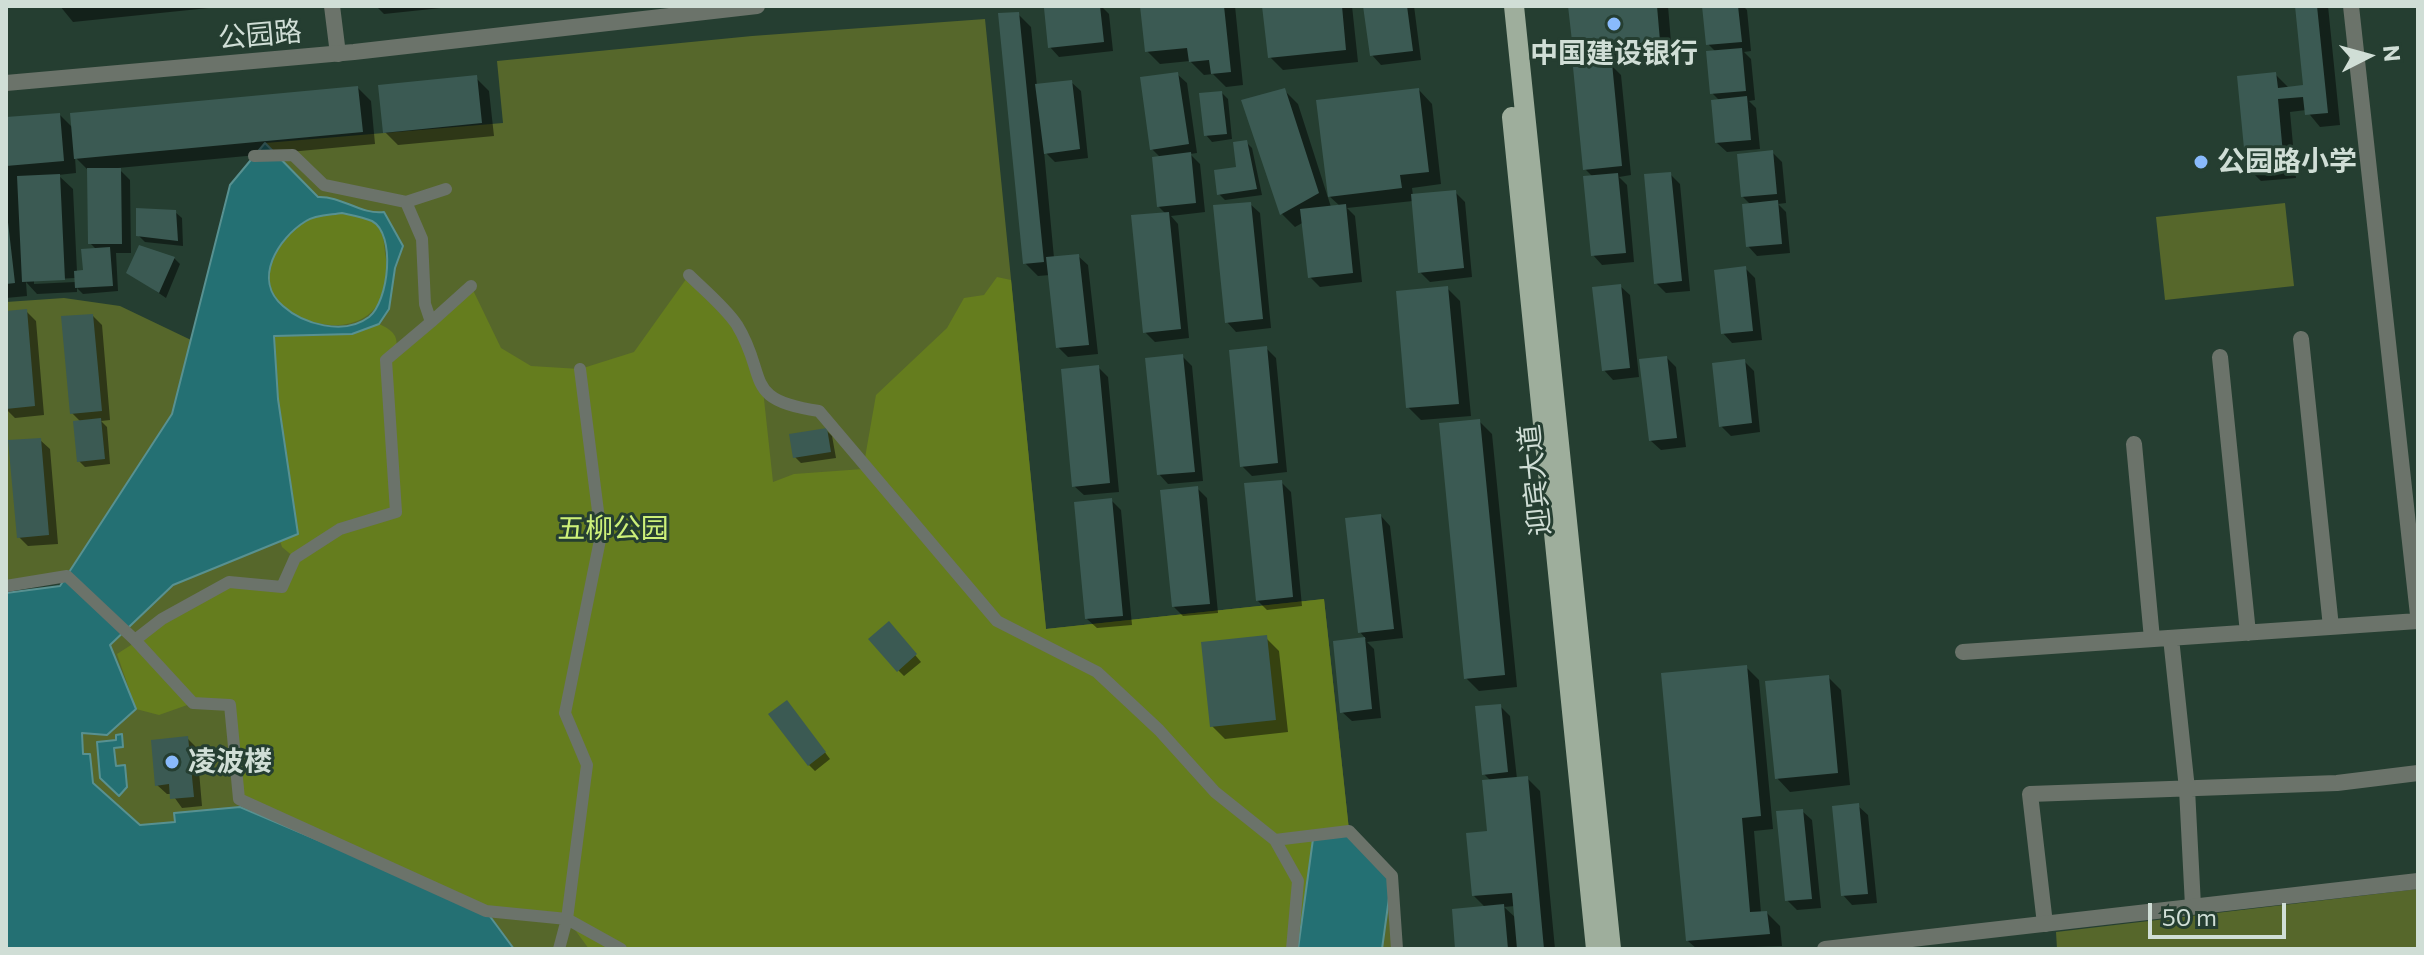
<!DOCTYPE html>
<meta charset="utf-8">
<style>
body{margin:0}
#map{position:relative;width:2424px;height:955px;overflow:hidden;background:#253e31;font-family:Commissioner,sans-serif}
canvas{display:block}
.frame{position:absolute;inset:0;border:8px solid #d0ded6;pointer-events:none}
.north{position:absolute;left:2328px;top:16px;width:80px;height:80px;-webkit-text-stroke:6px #253e31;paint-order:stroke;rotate:84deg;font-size:22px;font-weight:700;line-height:32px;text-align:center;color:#d0ded6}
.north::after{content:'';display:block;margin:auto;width:28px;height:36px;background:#d0ded6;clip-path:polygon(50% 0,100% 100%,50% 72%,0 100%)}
.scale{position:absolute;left:2148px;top:903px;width:138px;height:36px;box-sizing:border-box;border:4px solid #d0ded6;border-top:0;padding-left:10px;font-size:24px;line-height:28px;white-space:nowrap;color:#d0ded6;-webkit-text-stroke:6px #253e31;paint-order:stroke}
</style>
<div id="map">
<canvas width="2424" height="955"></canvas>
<div class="frame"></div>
<div class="north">N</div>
<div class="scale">50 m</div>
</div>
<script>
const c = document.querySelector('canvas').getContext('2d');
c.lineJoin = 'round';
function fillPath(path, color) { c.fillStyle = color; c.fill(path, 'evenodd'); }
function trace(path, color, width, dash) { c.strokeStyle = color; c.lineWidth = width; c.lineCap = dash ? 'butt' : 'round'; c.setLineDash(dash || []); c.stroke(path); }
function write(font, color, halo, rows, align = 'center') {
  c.font = font + ' Commissioner,"Noto Sans SC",sans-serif'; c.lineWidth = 6; c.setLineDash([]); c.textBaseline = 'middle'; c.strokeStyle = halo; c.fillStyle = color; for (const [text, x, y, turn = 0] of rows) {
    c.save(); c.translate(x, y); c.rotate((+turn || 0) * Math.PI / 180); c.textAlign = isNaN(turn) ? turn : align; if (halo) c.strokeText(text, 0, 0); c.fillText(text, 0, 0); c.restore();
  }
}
fillPath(new Path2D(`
 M985 19 1046 629 1324 599 1349 830 1392 876 1397 949H6V593L60 586 66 577 6 586V302L64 298 120 306 191 340 230 185 265 143 503 123 497 61 752 36Z
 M2285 203 2294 286 2165 300 2156 217Z
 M2418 889V949H2057L2056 932Z`), '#56672b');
fillPath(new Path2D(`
 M342 213C352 216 369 217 376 225 384 234 384 242 385 253 387 264 389 280 385 290 370 336 313 332 283 306 252 280 278 238 306 221 315 215 331 215 342 213Z
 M689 275 736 324 763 390 773 482 794 474 863 469 876 395 947 328 964 298 984 295 997 277 1011 280 1046 629 1324 599 1349 830 1313 839 1298 949H589L567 919 486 911 239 799 230 706 193 703 159 715 136 709 117 654 229 582 282 587 295 558 282 547 280 541 298 534 278 399 274 336C307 334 349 339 379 324 392 330 399 335 396 350L471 286 501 348 531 366 580 369 634 352Z`), '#657d1e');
const water = new Path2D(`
 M265 143 318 197C342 196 361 215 384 212L403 246 395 268 389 309 379 324 352 334 274 336 278 399 298 534 173 585 110 645 136 709 107 735 82 733 83 754H90L93 783 140 825 175 822 174 813 240 807 486 911 514 949H6V593L60 586 172 414 230 185ZM342 213C351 215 363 217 372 221 396 234 389 301 369 317 344 336 303 324 283 306 252 280 278 238 306 221 315 215 331 215 342 213Z
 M122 734 123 747 114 748 116 766 125 765 127 787 119 796 100 778 97 742 116 740V735Z
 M1349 831 1392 876 1382 949H1298L1313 839Z`);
fillPath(water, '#247073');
trace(water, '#589191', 2);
fillPath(new Path2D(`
 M60 6H228L73 22Z
 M376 6H460L384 14Z
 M1082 6H1101L1109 14 1113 51 1059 57 1050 47Z
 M1142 6H1235L1243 85 1226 87 1213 74 1204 75 1190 61 1160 64 1147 51Z
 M1264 6H1352L1358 62 1283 70 1270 57Z
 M1365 6H1414L1421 60 1381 65 1372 55Z
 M1571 6H1668L1672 54 1588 62 1574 49Z
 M1704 6H1743L1747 10 1751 51 1744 52 1751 59 1755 100 1749 101 1756 108 1760 149 1727 152 1717 143 1720 101 1712 93 1716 52 1708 44Z
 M2297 6H2328L2340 125 2320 127 2306 110 2290 112 2296 178 2261 181 2248 168 2275 74 2289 88 2305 87Z
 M1018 14 1031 27 1037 86 1071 82 1081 91 1088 158 1055 162 1044 151 1054 258 1078 256 1088 265 1098 354 1068 357 1058 347 1050 275 1038 276 1025 263Z
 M1611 65 1621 75 1631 175 1619 177 1627 185 1634 262 1602 265 1593 255V177L1585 169Z
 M1177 74 1187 83 1197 153 1190 154 1200 164 1205 212 1171 216 1178 224 1189 338 1155 342 1145 332 1166 214 1159 207 1161 158 1152 149Z
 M476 78 489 91 494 136 398 145 385 132Z
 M358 88 371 101 375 144 118 168 130 180 131 253H116L118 291 83 294 77 288V292L37 294 26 282 27 296 6 298V119L60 115 73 128ZM75 157 89 171 90 243 97 250 85 272H77L73 189 58 175 76 173ZM75 278V282L34 284V280Z
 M1419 90 1432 104 1441 184 1412 188 1413 196 1455 192 1465 202 1472 277 1430 282 1420 272 1413 201 1347 208 1355 216 1362 282 1320 287 1310 277 1304 222 1295 227 1282 214 1244 101 1285 91 1298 104 1331 207 1340 206 1329 196Z
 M1222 93 1228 99 1232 139 1212 142 1206 135Z
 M1246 142 1252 148 1262 195 1225 200 1219 194 1238 168Z
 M1772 152 1782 162 1786 203 1778 204 1786 212 1790 253 1757 256 1748 246 1751 205 1743 197Z
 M1670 174 1680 184 1690 291 1666 293 1656 283Z
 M1250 204 1260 213 1271 328 1236 332 1227 322Z
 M175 212 182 218 183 246 145 242 138 235Z
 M174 258 180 264 166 298 128 272Z
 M1746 269 1755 278 1762 340 1732 343 1723 333Z
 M1620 286 1630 295 1639 377 1613 380 1604 370Z
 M1447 288 1460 301 1471 416 1421 420 1408 407Z
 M26 311 36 321 44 415 15 418 6 409V313Z
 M93 316 102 325 110 420 101 421 107 427 110 464 85 467 79 461 81 422 72 413Z
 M1266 348 1276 358 1287 472 1252 476 1242 466Z
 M1182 356 1192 366 1203 481 1168 484 1159 474Z
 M1667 358 1676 367 1686 447 1661 450 1651 441Z
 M1744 361 1754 371 1760 432 1731 436 1721 426Z
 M1098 367 1108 377 1119 492 1084 495 1074 486Z
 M1479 421 1492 434 1517 687 1479 691 1466 678Z
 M826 430 832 436 836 458 801 463 795 457Z
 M40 440 50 449 58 544 28 546 19 537Z
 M1281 482 1291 492 1302 606 1267 610 1257 600Z
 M1197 488 1207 498 1218 613 1183 616 1174 607Z
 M1111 500 1121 510 1132 625 1097 628 1087 619Z
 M1381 516 1390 526 1403 638 1367 642 1374 649 1381 718 1352 721 1342 712 1335 642 1366 639 1360 632Z
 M894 630 921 662 904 676 898 670Z
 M1266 638 1279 651 1288 732 1225 739 1212 726Z
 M1746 667 1759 680 1773 829 1754 831 1761 913H1767L1780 926 1782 946 1697 949 1688 941Z
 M1828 677 1841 690 1850 785 1790 792 1777 778Z
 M1500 706 1510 716 1517 779 1527 778 1540 791 1555 949H1457L1486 908 1474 896 1489 832 1491 781 1484 774ZM1515 906 1517 919 1504 907Z
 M792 709 830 759 815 771 809 765Z
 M187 738 197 748 202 806 182 808 172 794H167L157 785Z
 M1858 806 1868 815 1877 903 1852 905 1843 895Z
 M1802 811 1812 820 1821 908 1797 910 1787 900Z`), '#0007');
fillPath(new Path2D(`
 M1064 6H1100L1104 42 1048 48 1044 8Z
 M1140 6H1224L1231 72 1211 74 1209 60 1189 62 1187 48 1145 52Z
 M1262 6H1342L1346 50 1268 58Z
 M1363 6H1407L1413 51 1370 56Z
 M1568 6H1657L1660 41 1573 50Z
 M1702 6H1738L1742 42 1706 45Z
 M2295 6H2317L2328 113 2305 115 2303 97 2278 99 2284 165 2246 169 2237 76 2276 72 2278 88 2303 85Z
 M1019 12 1044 262 1023 264 998 13Z
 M1742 48 1746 91 1710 94 1706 51Z
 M1612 63 1622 166 1583 170 1573 67Z
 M1178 72 1189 144 1150 150 1140 77Z
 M477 75 482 123 383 133 378 85Z
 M1072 80 1080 149 1044 154 1035 84Z
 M358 86 363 132 74 159 70 113Z
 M1285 88 1319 193 1280 215 1241 100Z
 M1419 88 1429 172 1400 175 1402 188 1328 197 1316 100Z
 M1222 91 1227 134 1204 136 1199 93Z
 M1747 96 1751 140 1715 143 1711 100Z
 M60 113 64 161 6 166V117Z
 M1247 140 1257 189 1217 195 1214 170 1236 167 1233 142Z
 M1773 150 1777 194 1741 197 1737 154Z
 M1191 152 1196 203 1157 207 1152 157Z
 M87 168H121L122 244H88Z
 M1671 172 1682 281 1654 284 1644 174Z
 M1618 173 1626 253 1591 256 1583 176Z
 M60 174 65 280 22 282 17 176Z
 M1456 190 1464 268 1418 273 1411 194Z
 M1778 200 1782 244 1746 247 1742 204Z
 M1251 202 1263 319 1225 323 1213 205Z
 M1346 204 1353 273 1308 278 1300 209Z
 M6 205 15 283 6 284Z
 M136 208 176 210 178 241 136 236Z
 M1169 212 1181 329 1143 333 1131 215Z
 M139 245 175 257 159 293 126 273Z
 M110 247 113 286 75 288 74 271 83 270 81 249Z
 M1079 254 1089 345 1056 348 1046 257Z
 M1746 266 1753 331 1721 334 1714 270Z
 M1621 284 1630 368 1602 371 1592 287Z
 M1448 286 1459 404 1406 408 1396 291Z
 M27 309 35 406 6 409V311Z
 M93 314 102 411 70 414 61 316Z
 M1267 346 1278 463 1240 467 1229 350Z
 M1183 354 1195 472 1157 475 1145 358Z
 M1667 356 1677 438 1649 441 1639 359Z
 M1745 359 1752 423 1719 427 1712 363Z
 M1099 365 1110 483 1072 487 1061 369Z
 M101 418 105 459 77 462 73 421Z
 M1480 419 1505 675 1464 679 1439 423Z
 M827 428 831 452 793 458 789 434Z
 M41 438 49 535 17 538 8 440Z
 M1282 480 1293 597 1256 601 1244 483Z
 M1198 486 1210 604 1172 607 1160 490Z
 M1112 498 1123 616 1085 619 1074 502Z
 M1381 514 1394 629 1358 633 1345 518Z
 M889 621 917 654 897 672 868 639Z
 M1267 635 1276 720 1210 727 1201 642Z
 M1365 637 1372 709 1340 713 1333 641Z
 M1747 665 1761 816 1742 818 1750 912 1767 911 1770 934 1686 941 1661 673Z
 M1829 675 1838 773 1775 779 1765 681Z
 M787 700 826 752 808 766 768 714Z
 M1501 704 1508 772 1482 775 1475 706Z
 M188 736 194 797 170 799 169 784 155 786 151 740Z
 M1528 776 1544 949H1517L1512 893 1472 896 1466 833 1487 831 1482 780Z
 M1859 803 1868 894 1841 896 1832 806Z
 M1803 809 1812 899 1785 901 1776 811Z
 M1504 904 1508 949H1455L1452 909Z`), '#3b5a53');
trace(new Path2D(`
 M254 156 293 155 324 185 406 202
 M446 189 406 202 422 239 425 304 431 322 471 286
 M689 275C704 290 725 307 737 325 769 377 741 400 819 411L997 621 1097 672 1159 730 1215 792 1275 840 1349 831 1392 876 1397 949
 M6 586 67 576 135 640 193 703 230 705 239 799 486 911 567 919 587 765 565 713 601 535 580 369
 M135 640 162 619 229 582 282 587 295 558 340 529 396 512 386 360 431 322
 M1275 840 1298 881 1292 949
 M559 949 567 919 621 949`), '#6b736a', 12);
trace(new Path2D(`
 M332 6 338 54
 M2351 6 2418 615
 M2301 339 2331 627
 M2220 357 2248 633
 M2134 444 2152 639
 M2171 638 2187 789 2193 906
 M1963 652 2418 621
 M2045 924 2030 794 2337 783 2418 773`), '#6b736a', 16);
trace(new Path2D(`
 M6 83 354 52 757 6
 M1825 949 2418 881`), '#6b736a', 16);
trace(new Path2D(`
 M1514 6 1611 949
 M1512 117 1596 949`), '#9eae9c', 20);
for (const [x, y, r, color] of [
 [1614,24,8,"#89bafc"],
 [2201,162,8,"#89bafc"],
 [172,762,8,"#89bafc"]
]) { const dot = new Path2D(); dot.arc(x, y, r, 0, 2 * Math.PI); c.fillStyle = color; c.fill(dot); trace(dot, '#253e31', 3); }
write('28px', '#d0ded6', '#253e31', [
 ["公园路",260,35,-5],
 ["迎宾大道",1535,480,-96]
]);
write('bold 28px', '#d0ded6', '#253e31', [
 ["中国建设银行",1614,54,"center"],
 ["公园路小学",2217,162],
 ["凌波楼",188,762]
], 'left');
write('28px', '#cdf079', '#253e31', [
 ["五柳公园",613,529]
]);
</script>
